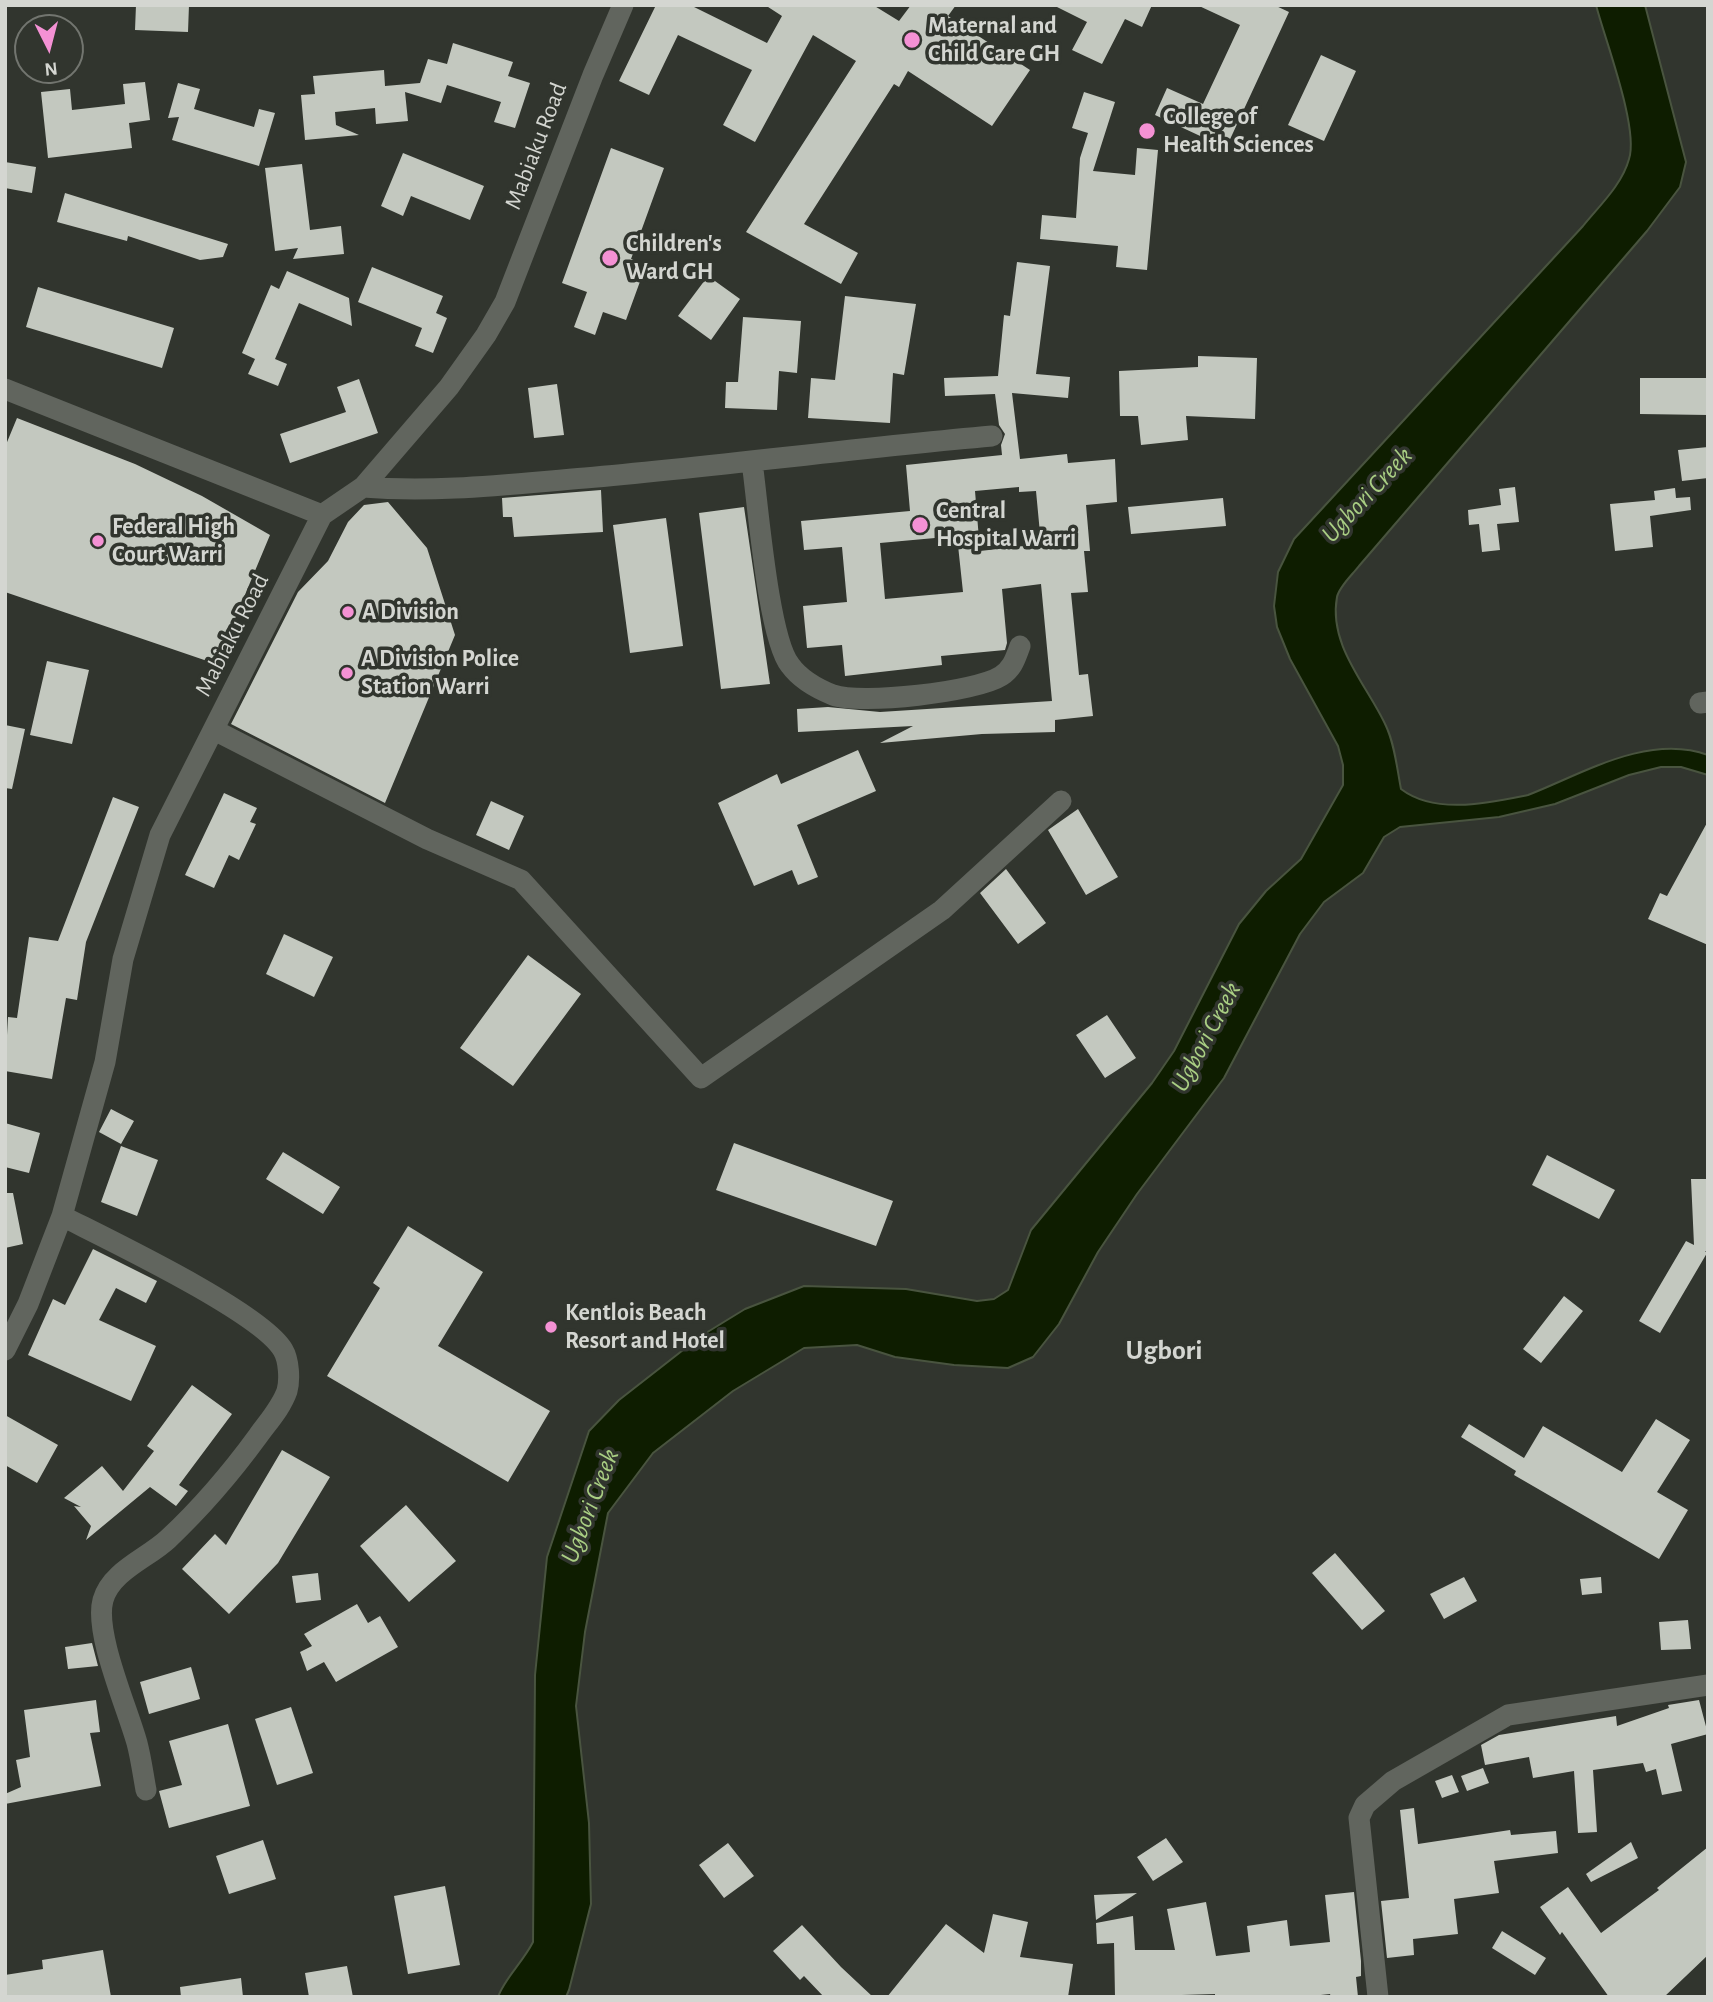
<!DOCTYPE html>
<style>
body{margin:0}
#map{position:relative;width:1713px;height:2002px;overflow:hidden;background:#31352e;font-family:"Alegreya Sans",sans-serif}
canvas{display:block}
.frame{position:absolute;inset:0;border:7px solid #d4d6d1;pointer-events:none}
.north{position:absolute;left:14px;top:14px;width:70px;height:70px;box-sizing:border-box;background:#31352e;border:2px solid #72756f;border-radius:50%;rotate:174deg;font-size:19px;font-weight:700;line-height:28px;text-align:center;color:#d4d6d1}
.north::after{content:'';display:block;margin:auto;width:24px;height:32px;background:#f491d4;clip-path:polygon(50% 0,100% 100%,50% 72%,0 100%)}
</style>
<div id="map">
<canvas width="1713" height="2002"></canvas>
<div class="frame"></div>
<div class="north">N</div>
</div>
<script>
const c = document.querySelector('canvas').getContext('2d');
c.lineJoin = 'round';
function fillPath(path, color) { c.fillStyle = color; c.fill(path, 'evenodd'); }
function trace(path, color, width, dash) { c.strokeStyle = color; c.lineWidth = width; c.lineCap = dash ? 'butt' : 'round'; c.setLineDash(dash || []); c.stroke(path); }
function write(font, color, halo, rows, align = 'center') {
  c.font = font + ' "Alegreya Sans",sans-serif'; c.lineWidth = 7; c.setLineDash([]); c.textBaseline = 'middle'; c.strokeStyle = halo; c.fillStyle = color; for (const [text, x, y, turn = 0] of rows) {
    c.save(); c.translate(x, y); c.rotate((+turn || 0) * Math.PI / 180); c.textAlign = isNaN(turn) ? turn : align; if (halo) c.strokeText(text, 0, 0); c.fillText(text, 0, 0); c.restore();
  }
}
const water = new Path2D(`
 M1596 5H1645L1686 162 1680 187 1647 231 1359 566C1352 575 1339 587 1337 597 1328 646 1368 686 1386 726 1395 745 1397 769 1401 789 1435 815 1488 803 1528 795 1582 774 1648 733 1708 755V775L1681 767H1661L1629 775 1555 804 1499 817 1400 827 1384 837 1363 873 1324 902 1300 934 1224 1078 1137 1194 1098 1252 1059 1324 1033 1357 1008 1368 954 1365 895 1357 857 1345 804 1348 733 1391 653 1453 608 1513 585 1632 576 1706 589 1823 591 1904 569 1990 566 1997H498C504 1979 523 1962 533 1942L535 1675 547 1557 589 1431 619 1400 701 1336 745 1309 804 1286 906 1289 977 1301 994 1299 1008 1290 1031 1230 1152 1083 1174 1051 1239 924 1266 891 1301 859 1343 785V765L1338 746 1290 659 1277 627 1274 606 1278 572 1294 539 1583 226C1599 206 1622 185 1629 159 1639 128 1605 40 1596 5Z`);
fillPath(water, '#0e1d00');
trace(water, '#49543f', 2);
fillPath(new Path2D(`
 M136 5H189L188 32 135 30Z
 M656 5H690L767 43 782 16 765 5H873L899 21 911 5H956L948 16 1030 70 992 126 908 71 899 87 894 84 804 224 858 253 841 284 746 232 856 61 813 35 755 142 723 125 752 70 678 35 649 95 619 81Z
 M1053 5H1152L1142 27 1125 19 1102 64 1072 50 1087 22Z
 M1197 5H1274L1289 12 1226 148 1155 115 1167 88 1203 104 1240 25Z
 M453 43 513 62 508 76 530 83 515 128 494 122 501 102 447 85 441 103 405 92 408 121 376 124 375 108 335 112 336 125 359 135 305 140 301 95 315 94 313 76 384 70 385 86 420 83 428 59 447 64Z
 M1321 55 1356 71 1324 141 1288 125Z
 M145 82 150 120 129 123 132 148 48 158 41 92 70 89 72 110 125 104 123 84Z
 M178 83 200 89 194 109 254 127 259 109 275 113 259 166 172 140 179 117 168 118Z
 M1084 92 1115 102 1093 171 1135 175 1137 148 1158 150 1147 270 1116 267 1118 246 1040 239 1042 215 1076 218 1080 158 1088 133 1072 128Z
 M611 148 664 168 631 259 646 265 626 320 603 312 595 335 574 327 587 292 562 283Z
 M403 153 484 186 470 220 411 196 403 216 381 206Z
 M5 162 36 167 32 193 5 188Z
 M302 164 310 230 341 226 344 254 293 259 298 248 275 251 265 168Z
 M65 193 228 244 223 257 200 260 128 236 127 241 57 222Z
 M1017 262 1050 266 1036 374 1070 377 1068 398 1012 393 1020 459 1067 454 1068 463 1115 459 1117 502 1086 505 1090 551H1084L1088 592 1071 593 1079 675 1088 674 1093 716 1055 720V732L982 734 880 743 913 726 798 732 797 709 828 707 880 712 1052 701 1041 584 1002 589 1007 643 1005 650 941 656 942 665 845 676 842 645 807 648 803 606 847 602 842 547 804 550 801 521 910 511 906 465 1002 455 1001 445 1005 434 999 425 995 394 945 396 944 378 998 376 1004 315 1010 316ZM1019 487V492L1036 491 1041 544 980 551 975 491ZM957 536 963 592 885 599 880 543Z
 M372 267 443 296 436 313 447 318 433 353 415 346 422 328 358 302Z
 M287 271 349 298 352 326 299 303 275 359 287 364 278 386 248 374 255 359 242 353 271 285 279 289Z
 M708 276 740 299 711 340 678 316Z
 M38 287 174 328 162 368 26 327Z
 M845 296 916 304 904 375 893 373 890 423 808 418 811 378 835 380Z
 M743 317 801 321 797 373 779 371 777 410 725 408 726 382H738Z
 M1198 356 1257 358 1255 419 1186 416 1188 440 1141 445 1138 416H1120L1119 371 1198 367Z
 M1640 378H1708V415L1640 414Z
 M359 379 378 433 290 463 280 434 346 412 337 387Z
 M557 384 564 435 534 438 528 388Z
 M17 418 135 464 202 496 270 535 216 664 5 592V447Z
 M1708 447V478L1682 481 1678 450Z
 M1515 487 1519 522 1497 524 1500 550 1482 552 1479 524 1469 525 1468 510 1501 505 1499 489Z
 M1675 488 1676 498 1690 497 1691 510 1650 516 1653 547 1615 551 1610 504 1655 500 1654 491Z
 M601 490 603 532 514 537 512 517H503L502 498Z
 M1223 498 1226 526 1131 534 1128 507Z
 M388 502 427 548 455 635 385 803 231 724 298 592 328 561 348 522 364 505Z
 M744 507 770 684 721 689 699 513Z
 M666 518 683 646 630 653 613 525Z
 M47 661 89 670 72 744 30 735Z
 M5 725 25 729 12 789 5 788Z
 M858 750 876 791 797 825 818 877 798 885 792 870 754 886 718 803 777 774 781 784Z
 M224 793 257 808 250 822 256 824 239 860 229 855 214 888 185 875Z
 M113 797 139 807 86 942 77 1000 66 998 52 1079 5 1071 8 1017 17 1018 29 937 58 941Z
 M491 801 524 816 509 850 476 835Z
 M1078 809 1118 877 1086 895 1048 830Z
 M1708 821V945L1648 919 1660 893 1667 896Z
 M1006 869 1046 923 1018 944 980 893Z
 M284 934 333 957 314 997 266 974Z
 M528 955 581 994 513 1086 460 1048Z
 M1107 1015 1136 1058 1105 1078 1076 1035Z
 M111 1109 134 1121 121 1144 99 1132Z
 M5 1123 40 1133 29 1173 5 1167Z
 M734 1143 893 1201 876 1246 716 1190Z
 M121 1146 158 1160 137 1216 101 1202Z
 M283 1152 340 1187 323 1214 266 1179Z
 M1547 1155 1615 1190 1599 1219 1532 1185Z
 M1691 1179H1708V1251H1705L1707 1253 1660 1333 1639 1321 1686 1241 1694 1245Z
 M5 1193H13L23 1244 5 1248Z
 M408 1226 483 1272 438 1346 550 1411 508 1482 327 1376 380 1288 373 1283Z
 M93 1249 157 1281 146 1303 116 1288 99 1320 156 1346 131 1401 28 1355 53 1299 65 1305Z
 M1564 1296 1583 1311 1541 1363 1523 1349Z
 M192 1385 232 1414 179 1485 188 1491 176 1506 150 1487 86 1540 91 1526 74 1506 81 1507 64 1498 102 1466 123 1491 154 1451 147 1446Z
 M5 1415 58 1445 37 1483 5 1465Z
 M1656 1419 1690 1440 1657 1492 1688 1510 1659 1559 1514 1475 1516 1471 1461 1437 1469 1424 1524 1458 1543 1426 1622 1472Z
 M282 1450 330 1477 278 1563 229 1614 182 1569 215 1534 226 1545Z
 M406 1505 456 1561 409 1602 360 1546Z
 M1335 1553 1385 1611 1362 1630 1312 1573Z
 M318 1573 321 1600 296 1603 292 1576Z
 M1464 1577 1477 1601 1444 1619 1430 1594Z
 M1601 1577 1602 1593 1582 1595 1580 1579Z
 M357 1604 368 1623 380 1616 398 1647 336 1682 324 1662 307 1671 300 1652 312 1646 304 1634Z
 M1688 1620 1691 1649 1661 1650 1659 1622Z
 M92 1643 98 1666 68 1669 65 1647Z
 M191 1667 200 1699 149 1714 140 1682Z
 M96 1700 100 1732 90 1733 101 1786 5 1804V1794L21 1787 16 1760 30 1757 24 1710Z
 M1699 1700 1708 1734 1671 1744 1682 1791 1662 1795 1656 1769 1646 1772 1643 1763 1593 1770 1597 1832 1578 1833 1574 1771 1533 1778 1529 1757 1485 1765 1481 1745 1499 1735 1616 1716 1617 1726 1669 1708 1668 1705Z
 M291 1707 313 1773 277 1785 255 1719Z
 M228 1724 250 1806 169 1828 159 1791 182 1785 169 1741Z
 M1483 1768 1489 1783 1467 1791 1461 1776Z
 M1452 1775 1459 1792 1442 1798 1435 1781Z
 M1414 1808 1418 1844 1510 1830 1511 1835 1556 1831 1558 1853 1494 1861 1499 1893 1454 1899 1458 1934 1413 1939 1414 1955 1387 1958 1381 1901 1409 1898 1400 1810Z
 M1166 1838 1183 1862 1153 1881 1137 1857Z
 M263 1840 276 1879 229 1894 216 1856Z
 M1631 1842 1638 1858 1591 1882 1586 1874Z
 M728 1843 754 1876 724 1898 699 1865Z
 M1708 1847V1955L1664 1997H1609L1562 1932 1560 1935 1540 1907 1568 1887 1601 1933 1659 1890 1657 1888Z
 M445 1886 460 1965 408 1974 394 1896Z
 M1354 1892 1361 1961V1976L1356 1977 1358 1997H1331L1330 1994 1302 1997H1215V1994L1115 1997 1114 1943 1097 1944 1096 1923 1133 1916 1135 1950H1175L1167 1909 1206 1902 1216 1956 1250 1952 1247 1926 1287 1920 1290 1946 1330 1942 1325 1895Z
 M1137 1893 1096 1920 1094 1895Z
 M993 1914 1028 1922 1020 1957 1073 1964 1068 1997H887L946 1924 984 1953Z
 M802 1925 841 1967 873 1997H824L804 1976 800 1980 773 1951Z
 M1502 1931 1546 1958 1535 1975 1492 1948Z
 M103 1950 111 1997H5V1975L43 1969 42 1960Z
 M347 1966 353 1997H309L305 1973Z
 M241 1978 243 1997H181L180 1987Z`), '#c3c8bf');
trace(new Path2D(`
 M5 389 322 515
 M752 462C758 504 768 637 790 665 800 679 818 689 833 695 861 705 976 692 1001 676 1013 668 1015 659 1020 646
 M363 487C437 493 511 484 585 478 721 466 856 448 992 436
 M1700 703 1708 702
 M214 730 427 839 521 880 701 1078 942 910 1061 801
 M62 1216C107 1239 261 1312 283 1350 289 1360 290 1380 287 1391 281 1408 268 1422 258 1436 231 1473 202 1507 168 1539 148 1558 111 1571 103 1600 94 1633 127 1707 137 1743 141 1758 143 1774 146 1790
 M5 1350 28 1304 62 1216 105 1062 123 959 160 835 322 515 363 487 449 387 486 335 505 302 593 75 623 5
 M1378 1997 1359 1818 1365 1805 1393 1781 1508 1715 1708 1685`), '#61655e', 21);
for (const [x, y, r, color] of [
 [912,40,9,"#f491d4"],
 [1147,131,9,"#f491d4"],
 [610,258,9,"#f491d4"],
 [920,525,9,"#f491d4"],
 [98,541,7,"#f491d4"],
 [348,612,7,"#f491d4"],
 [347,673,7,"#f491d4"],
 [551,1327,7,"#f491d4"]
]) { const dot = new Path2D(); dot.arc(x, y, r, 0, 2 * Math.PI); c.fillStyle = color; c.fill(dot); trace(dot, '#31352e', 2.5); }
write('bold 24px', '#d4d6d1', '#31352e', [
 ["Maternal and",928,26],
 ["Child Care GH",928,54],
 ["College of",1163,117],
 ["Health Sciences",1163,145],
 ["Children's",626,244],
 ["Ward GH",626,272],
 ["Central",936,511],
 ["Hospital Warri",936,539],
 ["Federal High",112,527],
 ["Court Warri",112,555],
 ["A Division",362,612],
 ["A Division Police",361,659],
 ["Station Warri",361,687],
 ["Kentlois Beach",565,1313],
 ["Resort and Hotel",565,1341]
], 'left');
write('24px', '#d4d6d1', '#31352e', [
 ["Mabiaku Road",536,146,-69],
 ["Mabiaku Road",232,635,-63]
]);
write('italic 26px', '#a9ce83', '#31352e', [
 ["Ugbori Creek",1367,495,-47],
 ["Ugbori Creek",1206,1037,-62],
 ["Ugbori Creek",590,1506,-69]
]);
write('bold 28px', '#d4d6d1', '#31352e', [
 ["Ugbori",1164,1351]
]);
</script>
